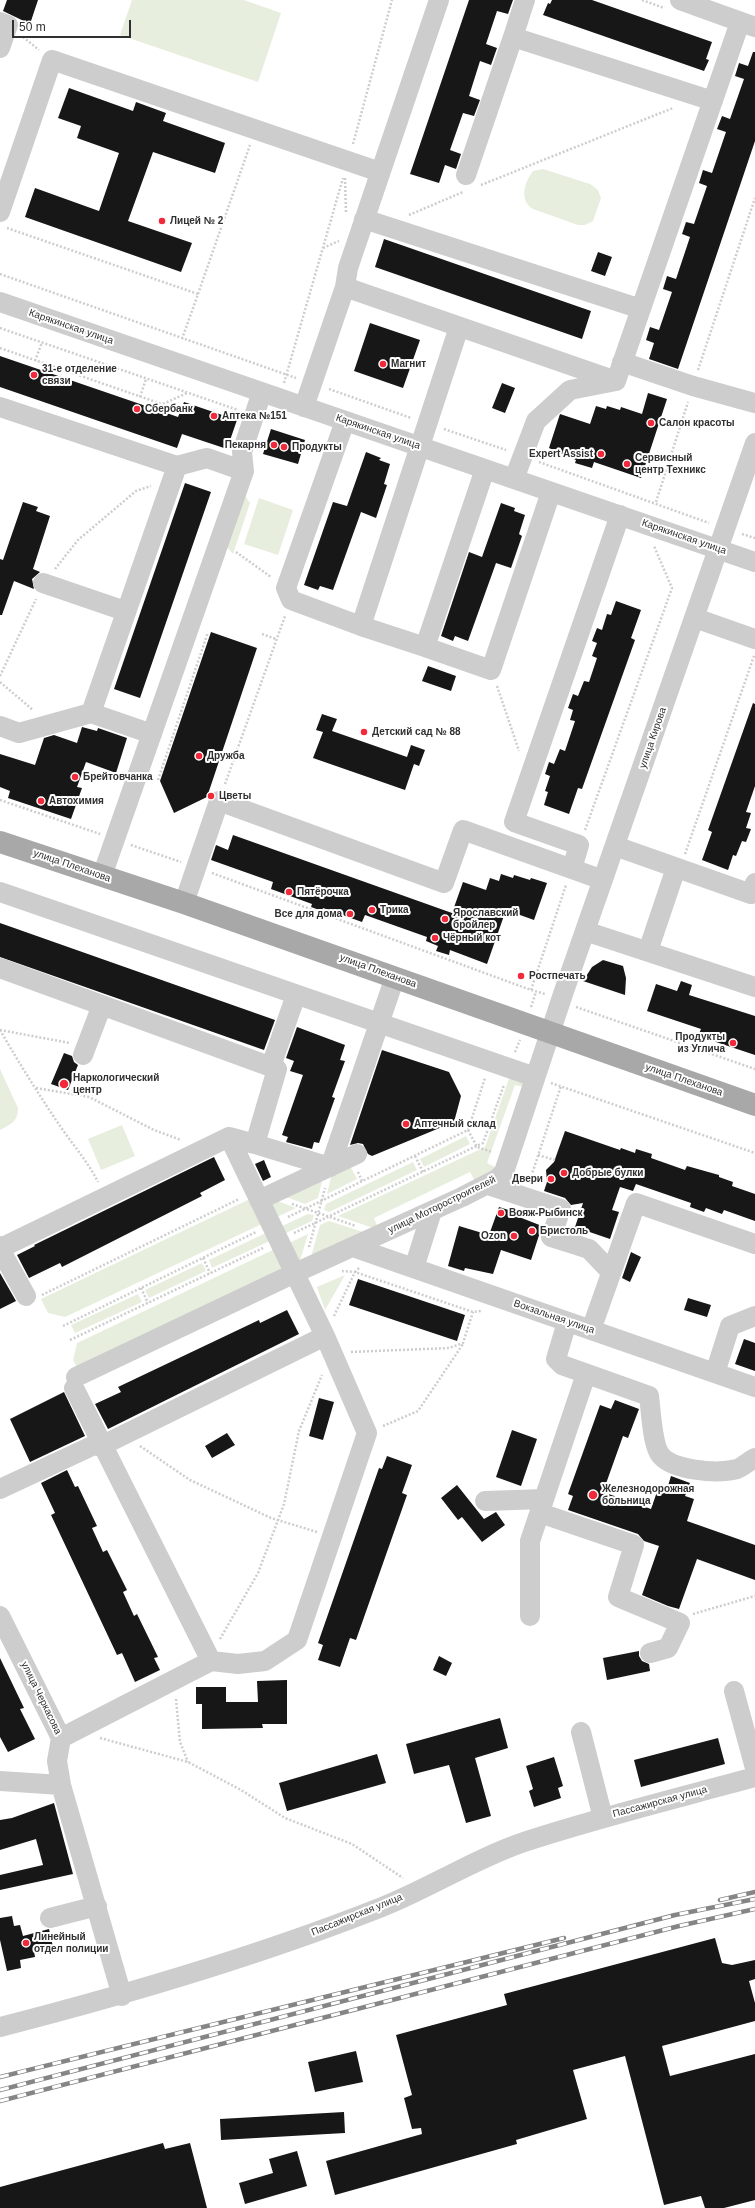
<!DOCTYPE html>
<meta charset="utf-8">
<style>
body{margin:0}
#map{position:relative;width:755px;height:2208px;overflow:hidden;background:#fff;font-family:Arial,sans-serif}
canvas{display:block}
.scale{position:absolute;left:12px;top:20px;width:119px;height:18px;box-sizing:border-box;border:2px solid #303030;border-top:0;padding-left:5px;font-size:12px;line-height:14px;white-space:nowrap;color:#303030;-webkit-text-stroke:3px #fff;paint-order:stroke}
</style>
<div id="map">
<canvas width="755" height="2208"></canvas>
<div class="scale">50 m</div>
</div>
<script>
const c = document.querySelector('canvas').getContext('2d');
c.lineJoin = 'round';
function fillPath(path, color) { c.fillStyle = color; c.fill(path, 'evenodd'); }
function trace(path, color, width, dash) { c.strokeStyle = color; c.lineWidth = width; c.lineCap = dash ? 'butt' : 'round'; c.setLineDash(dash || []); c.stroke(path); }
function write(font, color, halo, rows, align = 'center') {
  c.font = font + ' Arial,sans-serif'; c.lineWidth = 4; c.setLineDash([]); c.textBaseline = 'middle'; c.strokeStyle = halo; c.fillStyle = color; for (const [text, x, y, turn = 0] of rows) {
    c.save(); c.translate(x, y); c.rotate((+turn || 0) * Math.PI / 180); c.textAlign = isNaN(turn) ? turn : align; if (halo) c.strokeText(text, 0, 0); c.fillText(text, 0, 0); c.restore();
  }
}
fillPath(new Path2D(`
 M132 0H244L281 13 258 82 120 35Z
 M543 169 590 184 598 190 601 198 593 221 585 225H578L533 209C519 200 524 183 533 171Z
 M244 494 250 503 233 554 226 546Z
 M259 498 293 510 278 555 244 544Z
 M0 1069 18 1108C18 1122 11 1124 0 1130Z
 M511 1073 527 1079 524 1087 515 1085 487 1163 497 1168 476 1183 470 1172 374 1218 379 1230 338 1216 485 1147Z
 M122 1125 135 1156 101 1170 88 1139Z
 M466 1136 470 1144 424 1167 420 1159Z
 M348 1162 357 1179 327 1194 333 1169Z
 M413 1162 417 1170 329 1212 324 1210 326 1204Z
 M324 1173 318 1198 305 1204 278 1194Z
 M254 1197 266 1222 65 1317 48 1313 41 1299Z
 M270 1198 296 1208 275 1218Z
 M308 1214 314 1215 312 1221 284 1234 280 1227Z
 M329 1221 369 1234 310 1260 320 1225Z
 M270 1231 274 1239 212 1268 209 1260Z
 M308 1234 298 1268 287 1244Z
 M277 1248 289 1272 79 1371 73 1360 77 1343Z
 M202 1263 206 1271 149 1298 145 1290Z
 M345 1275 325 1310 317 1287Z
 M138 1294 142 1302 75 1333 71 1325Z`), '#e7eede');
fillPath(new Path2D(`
 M7 0H38L30 24 3 11Z
 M469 0H513L508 14 497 11 486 44 497 48 491 65 480 61 469 96 480 100 474 116 463 113 450 150 461 154 456 169 445 165 439 183 410 174Z
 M552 0H592L712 42 706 59 709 60 704 71 543 15 548 3 550 4Z
 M753 52H755V141L678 369 649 359 654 343 646 340 650 327 659 330 672 292 663 289 667 276 676 279 690 237 682 234 686 222 694 224 707 186 699 183 703 170 712 173 726 132 717 129 722 116 730 119 744 79 735 76 739 63 748 66Z
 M69 88 133 111 136 102 166 113 163 121 225 143 215 173 153 152 128 221 192 243 181 272 25 217 35 188 99 211 119 153 77 138 81 126 58 118Z
 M384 239 591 311 582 339 375 267Z
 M598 252 612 257 605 276 591 271Z
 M370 323 420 340 403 388 354 371Z
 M0 356 178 417 184 402 237 420 227 449 182 434 177 448 0 387Z
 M502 383 515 388 505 413 492 408Z
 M648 393 667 399 641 478 594 462 592 468 575 463 576 460 549 448 560 414 590 424 596 406 606 409 607 406 620 410 621 407 642 414Z
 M271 429 305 440 298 464 263 454Z
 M366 452 381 458 379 460 390 464 384 484 387 485 376 518 361 512 333 590 320 586 318 590 304 585 333 502 347 506Z
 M185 483 211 492 140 698 114 689Z
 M23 502 38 507 36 511 50 516 33 569 40 572 32 579 34 589 14 581 2 615H0V559L3 560Z
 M501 503 515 508 514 511 525 515 519 534 522 536 511 568 496 563 468 641 455 636 453 641 441 636 469 552 482 557Z
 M616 601 641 610 631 638 635 640 582 789 578 788 569 814 544 805 548 792 545 791 550 776 545 774 549 762 554 764 560 749 565 751 575 721 570 720 573 710 568 708 573 694 578 696 584 681 589 682 597 658 592 656 597 643 592 641 597 628 602 630 607 614 611 615Z
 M211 632 257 648 207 797 174 813 160 781Z
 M428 666 456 676 451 691 422 681Z
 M753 703 755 704V786L746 812 751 813 746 828 751 829 746 842 742 841 736 856 733 855 728 870 702 860 712 832 708 830Z
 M322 714 337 719 332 731 407 757 411 745 425 750 419 766 414 764 405 790 313 758 323 732 316 730Z
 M82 727 97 731 98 728 127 738 116 773 86 762 77 787 82 788 71 819 8 798 10 791 0 787V754L35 765 44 738 54 735 77 743Z
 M233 835 452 913 463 882 486 890 490 878 499 881 501 874 513 878 514 875 530 880 531 878 547 883 534 920 506 910 487 964 450 950 449 955 436 951 438 946 426 941 427 937 365 915 362 922 323 908 322 911 311 907 312 904 271 889 273 882 211 860 216 845 228 850Z
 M0 923 275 1020 264 1050 0 957Z
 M603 960 623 966 626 978 625 995 583 981 592 967Z
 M681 981 692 985 689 995 755 1016V1055L698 1036 701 1029 647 1011 656 984 677 991Z
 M297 1027 345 1045 340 1060 345 1061 332 1097 335 1098 319 1143 314 1142 312 1149 286 1142 288 1137 282 1135 303 1075 290 1071 294 1061 286 1058Z
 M382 1050 449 1072 461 1096 454 1122 372 1156 368 1154 363 1144 358 1143 350 1145Z
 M64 1053 72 1056 74 1062 78 1065 68 1090 51 1084Z
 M565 1131 620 1150 621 1148 635 1153 636 1149 652 1154 651 1158 685 1170 687 1166 719 1175V1177L733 1182 732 1186 755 1194V1221L724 1210 722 1214 706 1208 704 1212 690 1207 691 1203 636 1184 633 1191 620 1187 612 1210 619 1212 610 1239 575 1227 583 1203 571 1205 565 1198 544 1191 547 1182 546 1170 554 1162Z
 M214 1157 225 1180 200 1193 202 1196 62 1267 60 1263 29 1278 17 1255 35 1246 34 1245Z
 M264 1160 271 1177 263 1181 255 1164Z
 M499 1207 515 1212 514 1215 542 1226 531 1260 501 1250 493 1274 465 1268 464 1271 448 1266 459 1226 489 1235Z
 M631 1252 641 1257 630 1282 622 1278Z
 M0 1273 16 1301 0 1309Z
 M358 1279 465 1315 457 1341 349 1305Z
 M688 1298 711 1305 707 1317 684 1310Z
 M287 1310 299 1334 108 1429 95 1404 121 1392 118 1387 259 1320 260 1323Z
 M744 1339 755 1343V1371L735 1364Z
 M64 1392 85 1436 30 1462 10 1419Z
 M319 1398 334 1402 323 1440 309 1436Z
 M615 1400 639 1409 628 1438 623 1436 603 1492 651 1509 659 1486 667 1489 671 1476 690 1483 685 1496 694 1499 687 1521 755 1545V1580L697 1559 679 1609 668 1606 642 1595 659 1546 644 1541 638 1534 568 1510 573 1496 568 1494 600 1405 611 1409Z
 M512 1430 537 1439 521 1486 496 1477Z
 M227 1433 235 1445 212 1458 205 1446Z
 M387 1456 412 1465 402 1493 407 1495 356 1640 350 1638 340 1667 318 1660 323 1645 318 1643 379 1468 382 1469Z
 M67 1470 75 1487 78 1486 97 1526 92 1528 103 1552 107 1550 127 1590 123 1592 134 1616 137 1614 158 1657 154 1658 160 1670 135 1682 122 1653 117 1655 51 1515 55 1513 41 1483Z
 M457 1485 484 1519 496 1512 505 1525 482 1542 462 1517 458 1520 441 1498Z
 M639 1651V1656L642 1661 649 1664 650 1671 607 1680 603 1658Z
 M439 1656 452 1663 446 1676 433 1670Z
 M0 1658 24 1708 20 1709 35 1739 8 1752 0 1737Z
 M287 1680V1724H262L263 1728 202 1729V1704H196V1687H226V1702H258L257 1681Z
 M500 1718 508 1748 475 1758 491 1816 466 1823 449 1765 414 1774 406 1744Z
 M718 1738 725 1764 641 1787 634 1760Z
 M377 1754 386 1783 287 1811 279 1783Z
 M554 1757 563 1786 558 1788 561 1798 534 1807 529 1791 533 1789 526 1766Z
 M54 1803 73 1874 0 1890V1875L43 1865 36 1839 0 1850V1820L12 1818Z
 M12 1916 14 1926 20 1925 23 1936 49 1929 53 1947 34 1951 35 1957 20 1960 21 1968 7 1971 0 1940V1918Z
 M715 1938 722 1963 732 1965 755 1960V1979L749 1981 755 2003V2021L662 2046 670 2076 755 2054V2200L724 2208H705L701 2196 664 2205 625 2056 573 2070 587 2119 516 2140 517 2144 335 2195 326 2161 422 2134 421 2128 412 2129 404 2098 412 2095 396 2035 507 2005 504 1994Z
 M356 2051 363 2082 315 2092 308 2062Z
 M344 2112 345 2133 221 2140 220 2119Z
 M163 2143 165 2149 190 2143 207 2208H0V2187Z
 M297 2151 307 2186 245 2204 239 2183 273 2173 269 2159Z`), '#171717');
trace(new Path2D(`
 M642 0 664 8
 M23 37 39 50
 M353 144 392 0
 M345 178 346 213
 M481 185 673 108
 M409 215 463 192
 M7 228 198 294 182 339
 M323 248 339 241
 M0 274 296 378
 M198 294 250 145
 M0 328 238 410
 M0 348 185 412
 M35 361 42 342
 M698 370 755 198
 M284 383 343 178
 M329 389 411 418
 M140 397 146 379
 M163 404 187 393
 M444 429 506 450
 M539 462 709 523
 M656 502 688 402
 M742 534 755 538
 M236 552 271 577
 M55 569 78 540 136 491 151 486
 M262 634 276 639
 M0 676 36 599
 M0 682 33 710
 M497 686 519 751
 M158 780 208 632
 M225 784 285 616
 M0 800 100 834
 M585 830 672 588 654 546
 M131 845 181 862
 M685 854 754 656
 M212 873 531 990 545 994
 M531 990 566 885
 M531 1007 536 992
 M576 1007 755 1069
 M0 1030C19 1063 39 1095 60 1126 73 1145 88 1162 98 1182
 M0 1030 70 1043
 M515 1052 520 1040
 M551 1083 755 1153
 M36 1088 89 1097 154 1130 181 1140
 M468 1130 477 1147 492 1152
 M538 1155 555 1160
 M415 1156 423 1172
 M358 1172 362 1181
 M530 1180 561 1086
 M292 1204 356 1226
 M288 1217 468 1130 485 1078
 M294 1233 483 1143 504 1085
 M309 1247 325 1188
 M203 1258 210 1273
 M359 1268 355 1272 473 1312 481 1311
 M141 1288 148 1303
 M42 1295 239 1199
 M334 1316 355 1272 342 1271
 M63 1326 256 1232
 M70 1340 263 1248
 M351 1352 449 1348 463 1343 473 1312
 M383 1426 418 1411 463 1344
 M140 1446 190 1480 271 1518 317 1532
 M693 1614 755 1596
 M220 1639 258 1573 284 1504 299 1431 322 1375
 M176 1699 180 1742 188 1762
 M100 1738 188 1762 241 1790 285 1818 352 1844 403 1878`), '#cdcdcd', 2.5, [2, 2]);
trace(new Path2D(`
 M439 0 348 268 345 287 616 381
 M525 0 513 37 713 101
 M680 0 755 27
 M0 22 8 25 0 48
 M466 175 513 37
 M0 212 52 60 380 172
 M364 219 641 309
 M0 302 755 562
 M622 362 693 386 755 403
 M0 407 177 466 207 458 244 471
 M304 407 345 287
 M345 421 286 588 291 600 361 626 459 327
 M514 479 536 421 570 390 616 381 740 22
 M43 583 125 611
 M695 618 755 639
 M361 626 425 647 485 469
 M425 647 491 670 551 492
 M91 713 152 734
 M0 726 19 733 91 713 177 466
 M615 846 751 894 755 883
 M572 869 579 845 514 822 620 515
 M102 876 244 471 242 452 262 392
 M0 892 535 1077
 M184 903 219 801 444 883 463 830 603 880
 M585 931 755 987
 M648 951 676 868
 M0 968 277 1069 255 1144 229 1137
 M83 1055 102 1005
 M271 1066 296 995
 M255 1144 330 1167 395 977
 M488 1185 561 1209 551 1237 589 1249 611 1272
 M259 1200 357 1154
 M0 1246 1 1248 229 1137 325 1336 103 1445 92 1446 0 1489
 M353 1247 755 1387
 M0 1249 26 1296
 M414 1268 432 1211
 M567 1322 556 1359 562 1365 649 1396C651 1411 652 1440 659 1453 670 1471 718 1474 737 1469 743 1467 749 1461 755 1458
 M591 1330 636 1203 755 1244
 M715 1373 730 1326 755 1316
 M76 1377 295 1273 462 1197 497 1179 504 1172 563 994 755 443
 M485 1501 544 1499
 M540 1513 634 1545 618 1597 680 1623 668 1648 650 1653
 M0 1616 61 1738 57 1761 61 1785 122 1996
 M530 1616V1541L586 1374
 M211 1661 238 1664 265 1661 297 1640 367 1433 325 1336
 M734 1691 755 1768
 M581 1732 603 1818
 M61 1738 211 1661 74 1388
 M0 1781 61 1785
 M50 1918 97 1906
 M0 2027C129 1994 258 1956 382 1907 430 1888 474 1859 524 1842 600 1817 678 1798 755 1777`), '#cdcdcd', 20);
trace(new Path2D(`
 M0 842 184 903 755 1105`), '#a8a8a8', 22);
const rail = new Path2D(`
 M720 1900 755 1892
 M0 2077 564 1938
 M0 2090 675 1915 755 1899
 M0 2101 679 1926 755 1909`);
trace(rail, '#858585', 4.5);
trace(rail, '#fff', 3, [9]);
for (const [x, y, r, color] of [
 [162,221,4,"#f1293a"],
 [383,364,4,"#f1293a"],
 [34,375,4,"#f1293a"],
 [137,409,4,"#f1293a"],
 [214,416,4,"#f1293a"],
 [651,423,4,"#f1293a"],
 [274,445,4,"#f1293a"],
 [284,447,4,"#f1293a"],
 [601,454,4,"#f1293a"],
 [627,464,4,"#f1293a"],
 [364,732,4,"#f1293a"],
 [199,756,4,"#f1293a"],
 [75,777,4,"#f1293a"],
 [211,796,4,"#f1293a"],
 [41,801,4,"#f1293a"],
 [289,892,4,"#f1293a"],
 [372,910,4,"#f1293a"],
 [350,914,4,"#f1293a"],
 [445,919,4,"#f1293a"],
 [435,938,4,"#f1293a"],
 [521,976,4,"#f1293a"],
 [733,1043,4,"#f1293a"],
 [64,1084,5,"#f1293a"],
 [406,1124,4,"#f1293a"],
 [564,1173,4,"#f1293a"],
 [551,1179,4,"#f1293a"],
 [501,1213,4,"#f1293a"],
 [532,1231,4,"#f1293a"],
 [514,1236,4,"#f1293a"],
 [593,1495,5,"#f1293a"],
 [26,1943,4,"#f1293a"]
]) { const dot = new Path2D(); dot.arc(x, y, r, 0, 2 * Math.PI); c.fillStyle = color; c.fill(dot); trace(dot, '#fff', 1.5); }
write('bold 10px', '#303030', '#fff', [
 ["Лицей № 2",170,221],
 ["Магнит",391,364],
 ["31-е отделение",42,369],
 ["связи",42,381],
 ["Сбербанк",145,409],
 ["Аптека №151",222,416],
 ["Салон красоты",659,423],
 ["Пекарня",266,445,"right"],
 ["Продукты",292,447],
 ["Expert Assist",593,454,"right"],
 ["Сервисный",635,458],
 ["центр Техникс",635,470],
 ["Детский сад № 88",372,732],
 ["Дружба",207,756],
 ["Брейтовчанка",83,777],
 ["Цветы",219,796],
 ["Автохимия",49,801],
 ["Пятёрочка",297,892],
 ["Трика",380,910],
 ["Ярославский",453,913],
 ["бройлер",453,925],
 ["Все для дома",342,914,"right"],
 ["Чёрный кот",443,938],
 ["Ростпечать",529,976],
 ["Продукты",725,1037,"right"],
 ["из Углича",725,1049,"right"],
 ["Наркологический",73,1078],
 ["центр",73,1090],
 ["Аптечный склад",414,1124],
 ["Добрые булки",572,1173],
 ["Двери",543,1179,"right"],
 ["Вояж-Рыбинск",509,1213],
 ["Бристоль",540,1231],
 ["Ozon",506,1236,"right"],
 ["Железнодорожная",602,1489],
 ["больница",602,1501],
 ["Линейный",34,1937],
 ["отдел полиции",34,1949]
], 'left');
write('10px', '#303030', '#fff', [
 ["Карякинская улица",71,327,19],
 ["Карякинская улица",378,432,19],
 ["Карякинская улица",684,537,19],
 ["улица Кирова",653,738,-71],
 ["улица Плеханова",72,866,19],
 ["улица Плеханова",378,971,20],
 ["улица Плеханова",684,1080,19],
 ["улица Моторостроителей",442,1205,-26],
 ["Вокзальная улица",554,1317,19],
 ["улица Черкасова",41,1698,64],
 ["Пассажирская улица",660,1802,-15],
 ["Пассажирская улица",357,1915,-22]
]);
</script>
